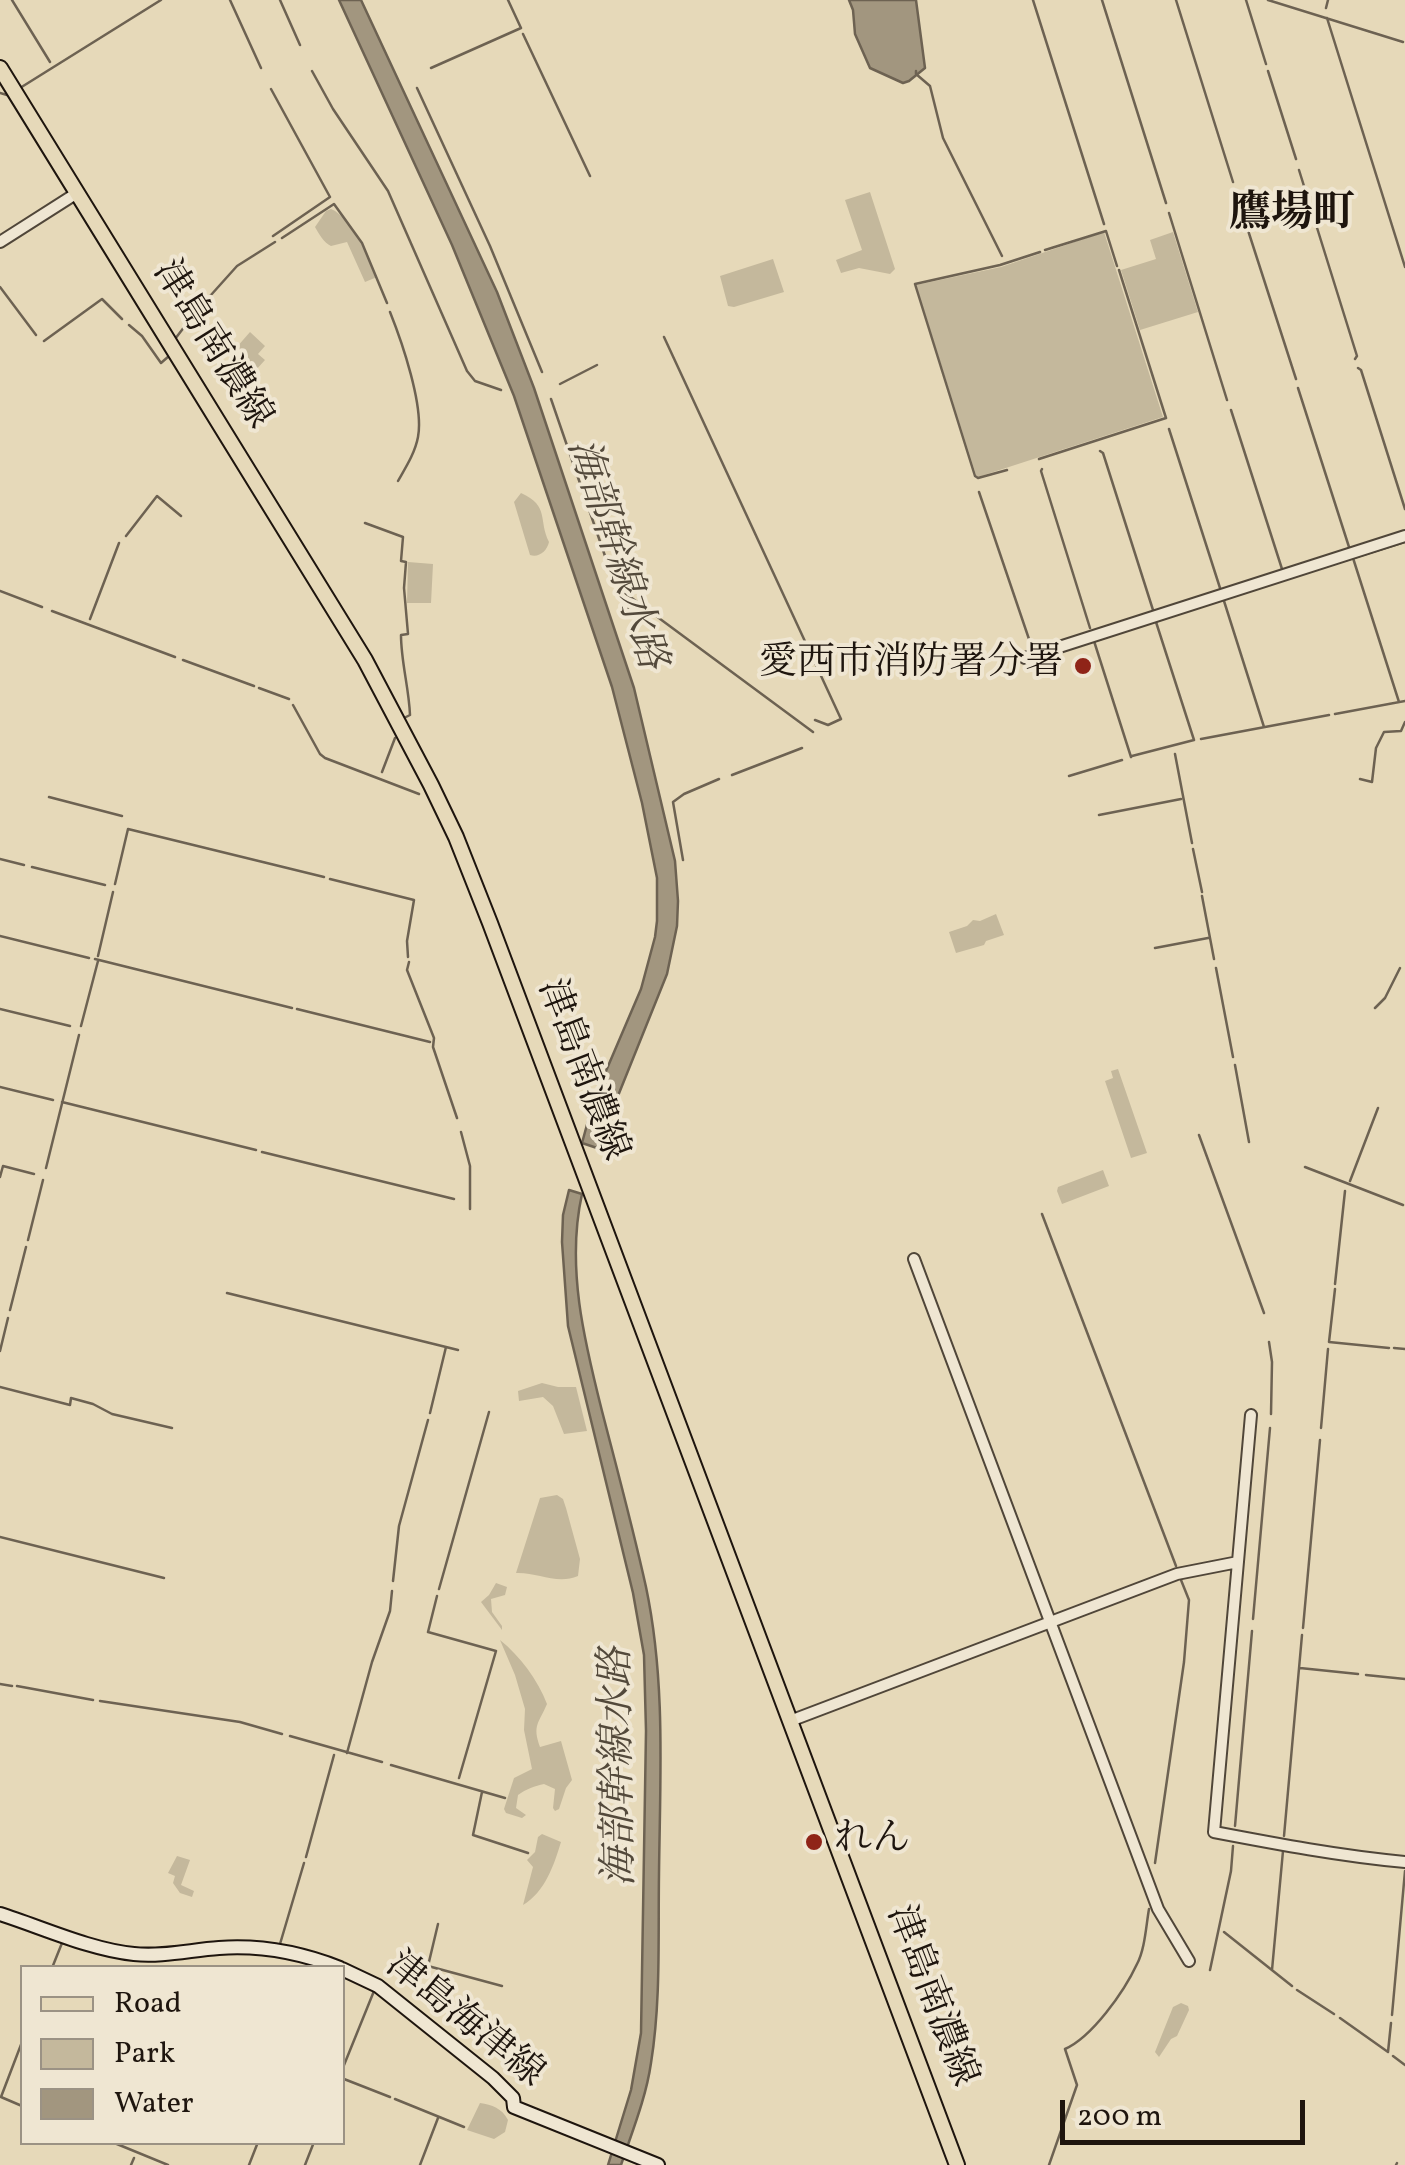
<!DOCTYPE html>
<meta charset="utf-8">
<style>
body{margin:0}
#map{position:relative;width:1405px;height:2165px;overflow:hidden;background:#e6d9b9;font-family:Vollkorn,serif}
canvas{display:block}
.legend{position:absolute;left:20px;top:1965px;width:325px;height:180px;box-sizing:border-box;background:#efe6d2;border:2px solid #9b9284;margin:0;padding:12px 18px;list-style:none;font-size:30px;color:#1e150e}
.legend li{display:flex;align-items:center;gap:20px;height:50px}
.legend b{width:50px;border:2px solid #9b9284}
.scale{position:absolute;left:1060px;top:2100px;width:245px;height:45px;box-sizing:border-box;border:5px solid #1e150e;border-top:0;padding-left:12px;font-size:30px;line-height:35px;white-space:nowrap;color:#1e150e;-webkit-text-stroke:8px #efe6d2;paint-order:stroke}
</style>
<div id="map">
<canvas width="1405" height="2165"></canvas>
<ul class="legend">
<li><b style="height:12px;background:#e6d9b9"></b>Road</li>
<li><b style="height:28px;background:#c4b89c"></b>Park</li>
<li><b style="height:28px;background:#a2967f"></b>Water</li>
</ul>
<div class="scale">200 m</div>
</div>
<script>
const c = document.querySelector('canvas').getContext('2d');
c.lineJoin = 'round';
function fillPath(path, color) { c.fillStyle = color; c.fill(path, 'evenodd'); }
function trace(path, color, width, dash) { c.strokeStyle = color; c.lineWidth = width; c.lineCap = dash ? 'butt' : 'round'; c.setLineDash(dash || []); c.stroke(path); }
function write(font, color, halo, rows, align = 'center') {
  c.font = font + ' Vollkorn,"Noto Serif JP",serif'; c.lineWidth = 8; c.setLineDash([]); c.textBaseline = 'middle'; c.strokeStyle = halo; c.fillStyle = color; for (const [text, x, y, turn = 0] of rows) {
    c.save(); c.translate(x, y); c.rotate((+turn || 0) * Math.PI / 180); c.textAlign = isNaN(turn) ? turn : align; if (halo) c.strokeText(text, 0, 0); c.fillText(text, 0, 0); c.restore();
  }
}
fillPath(new Path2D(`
 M870 192 895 269 890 274 859 268 841 273 836 260 862 250 845 200Z
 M331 209C351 217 368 257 377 277L365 282 347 242 331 246C324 243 319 234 315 227L326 211Z
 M1104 232 1163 417 978 477 976 475 916 285 1001 267Z
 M1173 232 1198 312 1140 330 1121 270 1156 259 1150 240Z
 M773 259 784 292 734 307 728 306 720 276Z
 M250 332 265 346 258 354 265 360 255 371 257 373 253 378 236 363 244 355 236 348Z
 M521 493C550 506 538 520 549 542 547 551 539 558 530 555L514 502Z
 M408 562 433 564 431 603H407Z
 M996 914 1004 935 986 941 984 945 956 953 949 932 967 926 973 920 980 921Z
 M1118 1069 1147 1153 1131 1158 1105 1081 1113 1078 1111 1071Z
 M1103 1170 1109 1186 1062 1204 1057 1191 1058 1187Z
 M542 1383 558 1387H576L587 1431 564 1434 553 1406 543 1397 519 1401 518 1391Z
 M557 1495 563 1499 566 1508 580 1559 578 1576C557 1585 537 1572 516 1573L540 1498Z
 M496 1583 507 1587 505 1595 491 1599 492 1612 502 1626V1630L481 1602 489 1595Z
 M500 1640C520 1656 538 1680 547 1704 539 1723 532 1725 540 1747L561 1741 572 1780 566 1788 559 1809 555 1811 553 1808 555 1789 544 1784C535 1786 526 1789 518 1795L516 1808 526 1815 522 1818 506 1813 504 1809 514 1778 532 1769 524 1730 525 1709 515 1675Z
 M542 1834 561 1842C554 1865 545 1892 523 1905L533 1867 527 1860 535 1852 538 1837Z
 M177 1856 190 1860 181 1885 194 1891 192 1897 180 1893 173 1883 175 1876 168 1873Z
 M1181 2003 1188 2006 1189 2010 1177 2036 1171 2039 1159 2057 1155 2052 1173 2007Z
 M480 2103C492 2105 502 2108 508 2120L505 2132 494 2139 467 2130Z`), '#c4b89c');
const water = new Path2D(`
 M339 0H361L497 292 534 388 634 688 675 861 678 901 677 926 667 974 597 1148 582 1143 594 1099 641 989 655 937 657 921V878L642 803 612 687 514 396 452 245Z
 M849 0H916L925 68 909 81 903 83 870 68 855 34 853 10Z
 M569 1190 582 1194C566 1266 584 1340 602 1411 617 1469 633 1528 646 1587 666 1682 660 1778 659 1874 658 1937 661 2001 651 2063 646 2098 632 2132 621 2165H608L631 2090 641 2033 646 1731 644 1655 633 1593 568 1326 562 1242 563 1215Z`);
fillPath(water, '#a2967f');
trace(water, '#6d6252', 2.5);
trace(new Path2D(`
 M12 0 50 62
 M230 0 261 68
 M280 0 300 45
 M1033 0 1104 224
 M1102 0 1166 203
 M1176 0 1233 182
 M1246 0 1266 64
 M1268 0 1403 42
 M1326 8 1328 0
 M1327 18 1405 267
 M523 34 590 176
 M431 68 521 28 508 0
 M312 71 333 109 388 191 467 371 475 381 501 390
 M916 71V74L930 86 943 138 1002 256
 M1268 71 1296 159
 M20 88 161 0
 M417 88 490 246 542 372
 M271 89 330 197 273 236
 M0 93 7 95
 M1299 170 1357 356 1355 359
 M1235 190 1296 379
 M1169 213 1227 400
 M282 238 334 204 362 243 387 303
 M1045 250 1106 231 1117 266
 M0 287 36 335
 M202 305 237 266 275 242
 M390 312C402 342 424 406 418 437 415 453 406 467 398 481
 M129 325 142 336 161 363 169 356
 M664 337 841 719 828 725 815 720
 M175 339 198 309
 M44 341 102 299 122 319
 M1358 368 1361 370 1405 509
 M560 384 597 365
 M1298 388 1349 547
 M551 399 615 585
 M1231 410 1282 569
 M1169 429 1220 588
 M1100 451 1103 453 1153 610
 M1039 459 1166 418 1119 270
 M1042 469 1041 471 1090 628
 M1007 470 978 478 975 476 915 284 1000 265 1040 252
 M979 492 1031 645
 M365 523 403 537 401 561 406 562 404 588 408 634 401 635C401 662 409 688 410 715L406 717
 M126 536 157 496 181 516
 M1353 558 1399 702
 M1292 577 1405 542
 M0 591 42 607
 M625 593 813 732
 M1224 601 1264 727
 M52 611 175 657
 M622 611 628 609
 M90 619 119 543
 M1107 637 1094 641 1131 757
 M183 660 254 686
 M259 688 289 699
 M293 705 320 754 325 758 419 794
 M1335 714 1405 701
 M1201 739 1329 715
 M1175 754 1192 843
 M1132 756 1194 740 1156 622
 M382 772 395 738
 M732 775 802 748
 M1069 776 1122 760
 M1360 779 1372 782 1376 748 1384 732 1401 731 1405 722
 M49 797 122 816
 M1099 815 1181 799
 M1193 849 1202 892
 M0 859 24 865
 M683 860 673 802 684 794 719 779
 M32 867 105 885
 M330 879 414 900 407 941 408 957
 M115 884 128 829 324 877
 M1202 896 1214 959
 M0 936 89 958
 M1155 948 1208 938
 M98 956 113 892
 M95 959 292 1008
 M409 962 407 970 434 1038 433 1047 457 1118
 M1216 968 1233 1057
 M1375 1008 1385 998 1400 968
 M0 1009 70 1026
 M297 1009 430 1042
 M81 1026 98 961
 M1235 1065 1249 1142
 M0 1087 53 1100
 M62 1102 256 1150
 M461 1132 470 1166V1209
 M1199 1135 1264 1313
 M262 1152 454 1199
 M1305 1167 1403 1205
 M46 1168 79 1035
 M0 1177 3 1166 34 1174
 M1350 1181 1378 1108
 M1042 1214 1176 1566
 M28 1240 43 1180
 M1335 1284 1345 1191
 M1335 1289 1329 1342 1389 1348
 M227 1293 446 1347 430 1413
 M10 1310 26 1247
 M1269 1342 1272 1362 1271 1414
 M446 1347 458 1350
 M1394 1348 1405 1349
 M0 1351 8 1318
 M0 1387 70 1405 71 1398 93 1404 112 1414 172 1428
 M1321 1428 1328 1349
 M0 1537 164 1578
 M393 1581 399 1526 428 1420
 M439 1589 489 1412
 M437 1596 428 1632 496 1651 459 1778
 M1253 1619 1270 1428
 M1303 1628 1320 1440
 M1300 1668 1358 1674
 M1366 1675 1405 1679
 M0 1684 12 1686
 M17 1686 93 1700
 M100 1701 240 1722 282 1734
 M290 1736 382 1762
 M347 1753 372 1662 390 1611 392 1591
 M391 1765 505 1798
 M482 1792 473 1835 528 1853
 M1235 1826 1252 1631
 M1284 1836 1302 1635
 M306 1857 334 1755
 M1155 1863 1184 1662 1189 1600 1181 1580
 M438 1924 428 1966 502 1986
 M1224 1932 1292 1986
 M280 1944 304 1863
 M52 1968 62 1943
 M1210 1970 1231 1871 1233 1846
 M1272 1970 1283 1851
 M1297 1990 1334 2014
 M1392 2015 1405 1871
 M1340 2018 1388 2052 1391 2023
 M22 2042 1 2097 22 2106
 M1393 2056 1405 2065
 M342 2070 374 1991
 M344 2079 390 2097
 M395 2099 464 2127
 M112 2142 168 2165
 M131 2165 134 2158
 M249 2165 258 2142
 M305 2165 314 2142
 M420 2165 438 2118
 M1049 2165 1077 2085 1065 2049C1092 2037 1124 1992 1137 1964 1145 1949 1146 1926 1149 1909
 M1396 2165 1397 2163`), '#6d6252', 2.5);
const tertiary = new Path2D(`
 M0 242 77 193
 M1025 658 1405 536
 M914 1259 1158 1909 1189 1961
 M1251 1415 1214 1832C1277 1844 1340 1856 1405 1862
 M790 1721 1177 1574 1238 1562`);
const secondary = new Path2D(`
 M0 1914C41 1927 91 1950 134 1954 161 1957 191 1950 219 1948 259 1945 302 1953 340 1968
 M342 1969 378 1986 493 2078 513 2098 514 2107 658 2165`);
const primary = new Path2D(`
 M0 68 365 660 431 785 456 837 490 923 957 2165`);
trace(tertiary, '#504639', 14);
trace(secondary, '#1e150e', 16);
trace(primary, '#1e150e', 18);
trace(tertiary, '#efe6d2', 10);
trace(secondary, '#efe6d2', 12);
trace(primary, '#e6d9b9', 14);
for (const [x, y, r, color] of [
 [1083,666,10,"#8f2418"],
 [814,1842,10,"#8f2418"]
]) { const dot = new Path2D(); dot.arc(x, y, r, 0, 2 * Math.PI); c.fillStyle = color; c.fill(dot); trace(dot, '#efe6d2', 4); }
write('38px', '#1e150e', '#efe6d2', [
 ["津島南濃線",210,346,58],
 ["津島南濃線",580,1071,69],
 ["津島南濃線",929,1997,69],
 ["津島海津線",463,2022,39]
]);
write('38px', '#1e150e', '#efe6d2', [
 ["愛西市消防署分署",1063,666],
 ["れん",834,1842,"left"]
], 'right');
write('italic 40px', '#53493b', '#efe6d2', [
 ["海部幹線水路",613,555,72],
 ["海部幹線水路",622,1767,-91]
]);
write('bold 42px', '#1e150e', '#efe6d2', [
 ["鷹場町",1292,217]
]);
</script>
